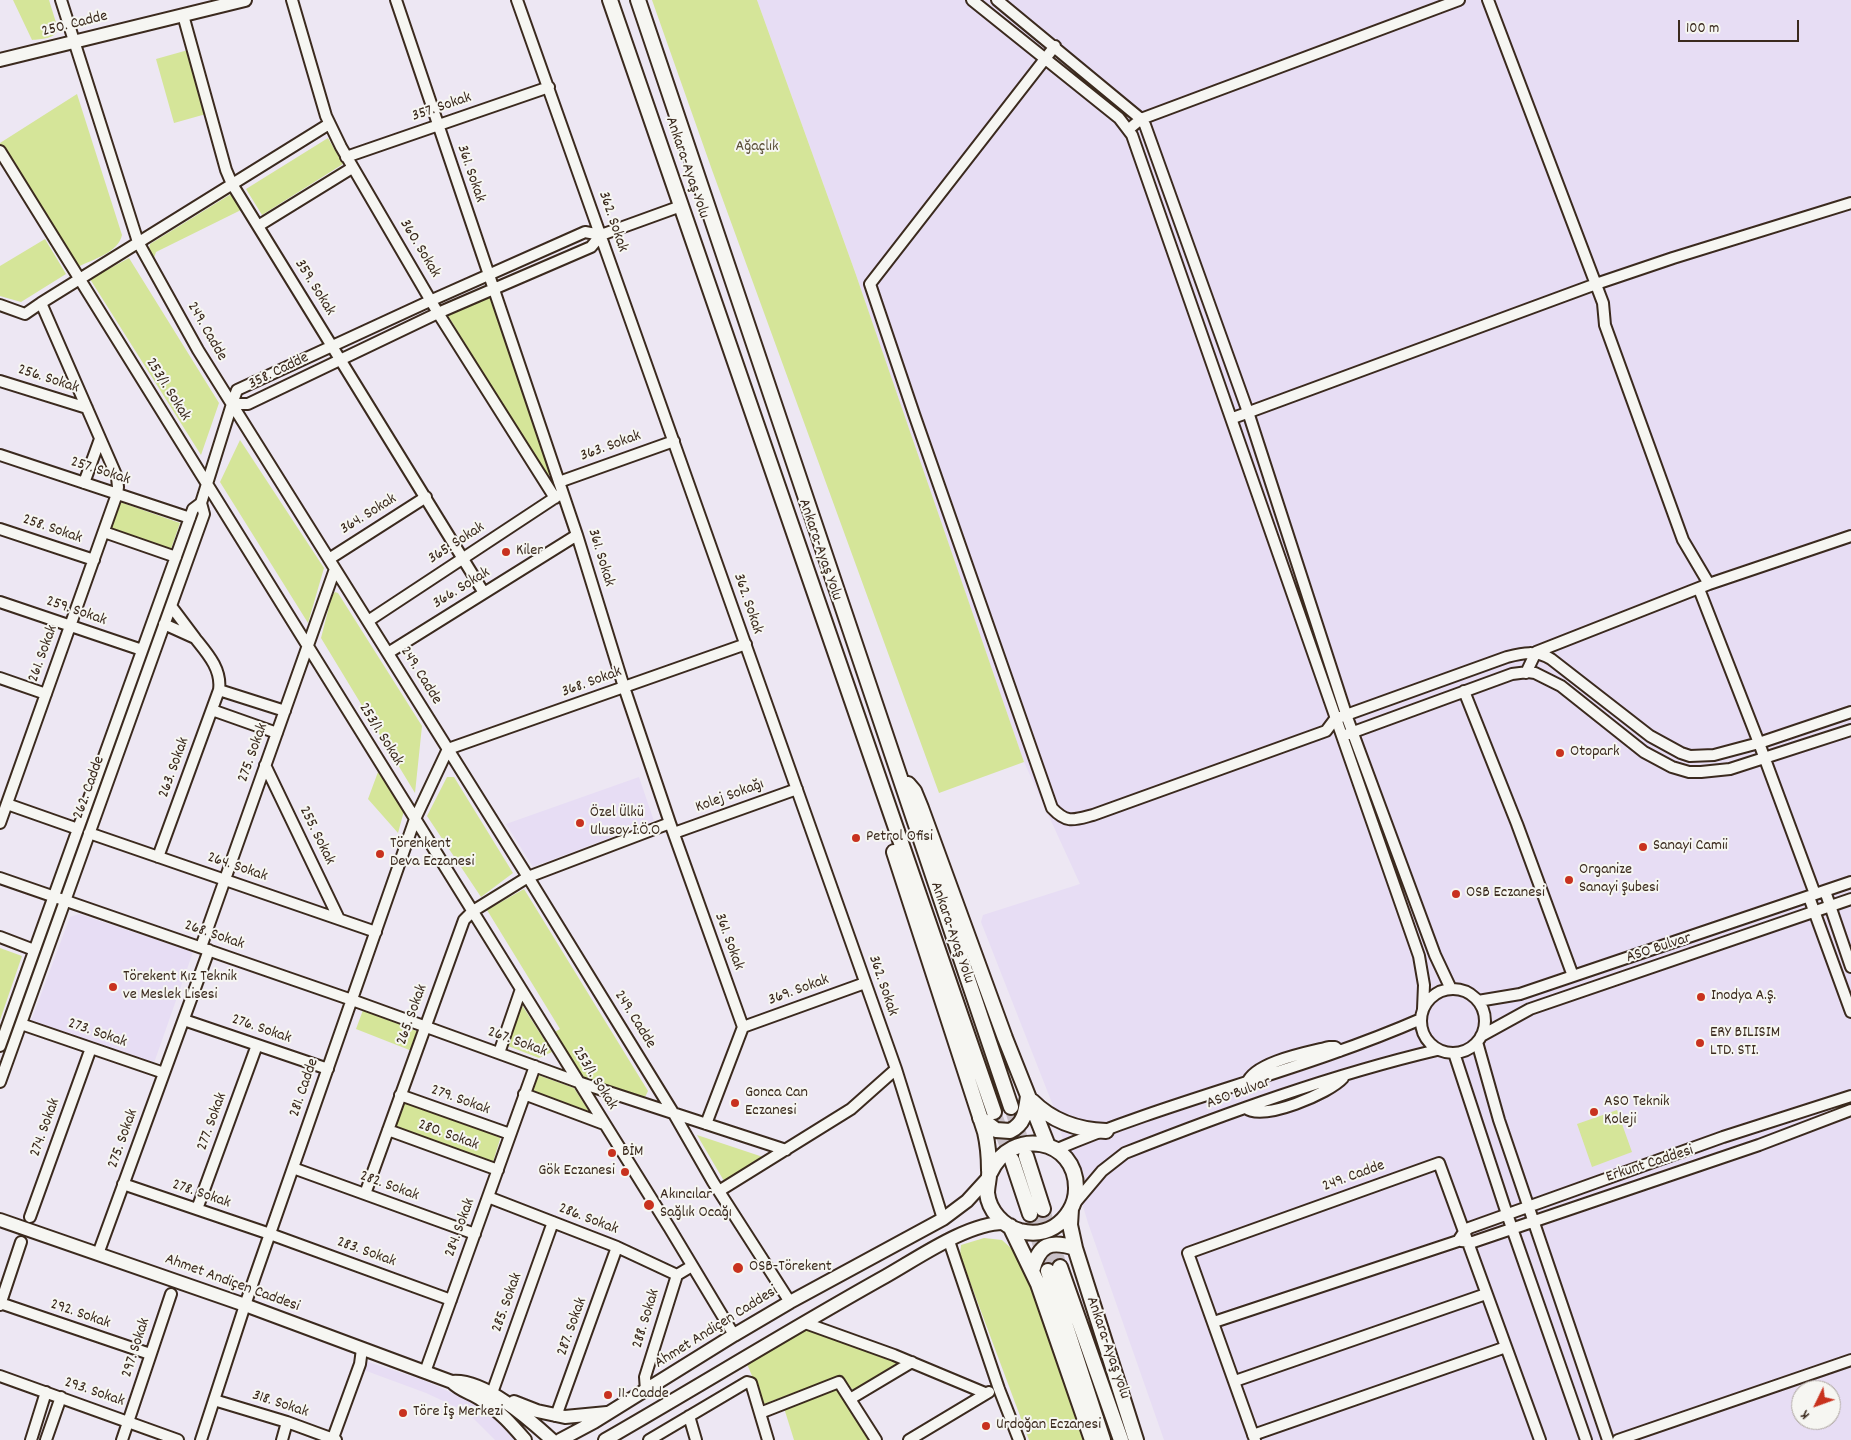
<!DOCTYPE html>
<meta charset="utf-8">
<style>
body{margin:0}
#map{position:relative;width:1851px;height:1440px;overflow:hidden;background:#ede7f3;font-family:Dekko,sans-serif}
canvas{display:block}
.north{position:absolute;left:1791px;top:1380px;width:50px;height:50px;box-sizing:border-box;background:#f6f6f2;border:1px solid #aba49d;border-radius:50%;rotate:228deg;font-size:14px;font-weight:700;line-height:20px;text-align:center;color:#3b2a1e}
.north::after{content:'';display:block;margin:auto;width:18px;height:22px;background:#c8321e;clip-path:polygon(50% 0,100% 100%,50% 72%,0 100%)}
.scale{position:absolute;left:1678px;top:20px;width:121px;height:22px;box-sizing:border-box;border:2px solid #3b2a1e;border-top:0;padding-left:6px;font-size:15px;line-height:18px;white-space:nowrap;color:#3b2a1e;-webkit-text-stroke:4px #f6f6f2;paint-order:stroke}
</style>
<div id="map">
<canvas width="1851" height="1440"></canvas>
<div class="north">K</div>
<div class="scale">100 m</div>
</div>
<script>
const c = document.querySelector('canvas').getContext('2d');
c.lineJoin = 'round';
function fillPath(path, color) { c.fillStyle = color; c.fill(path, 'evenodd'); }
function trace(path, color, width, dash) { c.strokeStyle = color; c.lineWidth = width; c.lineCap = dash ? 'butt' : 'round'; c.setLineDash(dash || []); c.stroke(path); }
function write(font, color, halo, rows, align = 'center') {
  c.font = font + ' Dekko,sans-serif'; c.lineWidth = 4; c.setLineDash([]); c.textBaseline = 'middle'; c.strokeStyle = halo; c.fillStyle = color; for (const [text, x, y, turn = 0] of rows) {
    c.save(); c.translate(x, y); c.rotate((+turn || 0) * Math.PI / 180); c.textAlign = isNaN(turn) ? turn : align; if (halo) c.strokeText(text, 0, 0); c.fillText(text, 0, 0); c.restore();
  }
}
fillPath(new Path2D(`
 M757 0H1851V1440H1164L1088 1223 1052 1103 981 922 983 915 1080 884 1024 762 855 272ZM1801 1390H1831V1420H1801Z
 M639 777 654 821 533 867 506 824Z
 M79 914 193 952 154 1063 31 1021 70 917Z
 M365 1361 423 1380 461 1397 479 1407 507 1430 516 1440H495L467 1412 426 1393 361 1369Z`), '#e7ddf4');
fillPath(new Path2D(`
 M13 0H49L58 29C56 39 41 39 32 40Z
 M652 0H757L855 272 1024 762 939 793 712 170Z
 M188 50 206 114 174 123 156 59Z
 M77 94 122 235C118 253 93 259 78 267L0 146V143Z
 M328 138 343 164 262 215 246 189Z
 M231 194 241 210 156 252 154 258 149 249 150 244Z
 M45 239 66 274 21 302 0 296V266Z
 M129 258 219 403 201 455 90 279Z
 M490 294 553 471 551 475H546L447 314Z
 M240 440 324 568 308 623 220 482Z
 M120 502 180 523 171 549 111 528Z
 M335 592 338 593 422 726 415 793 321 638 332 595Z
 M378 772 404 811 398 833 368 799Z
 M447 777H454L513 873 481 897 427 816Z
 M524 889 648 1091 645 1097 585 1078 577 1072 553 1033 560 1029 487 910Z
 M0 948 22 956 0 1020Z
 M522 1005 552 1052 539 1058 508 1046Z
 M363 1010 419 1032 412 1051 356 1029Z
 M538 1075 574 1088 590 1113 531 1091Z
 M404 1103 501 1136 493 1162 395 1128Z
 M1617 1110 1632 1152 1592 1167 1577 1124Z
 M697 1135 766 1158 724 1181Z
 M984 1238 1002 1240 1014 1251 1024 1266 1084 1440H1029L960 1255 961 1245Z
 M807 1329 900 1363 853 1390 841 1375 764 1404 747 1364Z
 M838 1388 870 1440H794L784 1408Z`), '#d5e599');
trace(new Path2D(`
 M1011 1107 1026 1155
 M994 1112 1012 1160
 M1043 1209 1060 1267
 M1030 1214 1048 1271`), '#c9c1c8', 14, [14, 7]);
const minor = new Path2D(`
 M61 0 138 242 198 350 528 877 674 1114 713 1182 790 1302
 M292 0 326 116 341 147 438 313 555 498
 M396 0 577 535 624 687 670 823 743 1027 706 1124
 M517 0 896 1069 943 1219
 M972 0 1119 118 1132 135C1229 408 1322 683 1419 956L1424 985 1423 1009
 M997 0 1141 119 1145 125 1248 412 1348 720 1435 955 1451 989
 M1488 0 1603 303 1605 325 1683 540 1709 584
 M183 15 226 170 232 184 484 593
 M1055 46 870 284 914 414 1052 808C1067 824 1074 820 1093 815L1326 731 1335 719 1507 657C1523 653 1536 650 1551 659L1650 736 1681 753 1690 756 1714 755 1759 743 1851 712
 M1129 129 1141 119 1459 0
 M0 151 669 1227 734 1335
 M346 157 549 87
 M258 226 352 168
 M601 235 681 206
 M41 303 329 124
 M0 305 25 314 41 303 117 477 118 487 117 494 0 823
 M0 381 87 408
 M1233 418 1596 284 1673 258 1851 203
 M0 455 190 518
 M559 482 674 441
 M84 483 100 439
 M0 529 94 560
 M104 532 176 557
 M329 559 426 497
 M1699 589 1759 743 1815 894
 M0 602 142 650
 M368 621 559 495
 M164 624 195 638 171 606
 M195 638C207 653 222 669 219 690L285 711
 M388 653 577 535
 M1526 673 1536 652 1709 584 1851 536
 M0 678 46 694
 M1464 691 1517 824 1573 976
 M212 710 277 733
 M1348 734 1512 674 1528 672 1535 673 1561 686 1644 752 1672 767 1689 772H1701L1730 769 1851 730
 M265 765 339 919
 M7 804 78 829
 M89 833 376 932
 M674 833 797 789
 M158 857 219 690
 M0 878 352 1000 578 1082 786 1150
 M1825 891 1851 967
 M1809 897 1851 1012
 M0 937 34 950
 M201 947 335 569
 M1421 1021a32 32 0 1 1 64 0a32 32 0 1 1-64 0Z
 M1478 1001 1520 994 1851 882
 M184 1020 328 1069
 M21 1024 164 1073
 M743 1027 865 983
 M1481 1036 1530 1009 1851 899
 M1477 1042 1499 1120 1608 1440
 M0 1046 193 509 201 503
 M499 1053 521 989
 M1454 1053 1507 1214 1586 1440
 M0 1082 204 514 201 503 232 404 237 390 432 300 585 232 601 235 591 247 438 313 248 404H232
 M1247 1083C1254 1062 1309 1052 1329 1047H1335L1340 1051
 M524 1094 604 1124
 M400 1095 510 1134
 M1246 1108C1262 1122 1330 1093 1343 1078
 M388 1130 498 1170
 M1055 1150C1174 1099 1302 1071 1421 1019
 M293 1168 475 1234
 M123 1184 270 1234 451 1300
 M719 1191 851 1109 896 1069
 M365 1194 464 920 473 911 528 877 670 823
 M488 1197 617 1247 677 1275
 M1075 1203 1102 1171 1125 1153C1227 1113 1331 1075 1437 1050
 M197 1209 257 1045
 M30 1217 91 1048
 M949 1241 999 1389 1019 1440
 M1461 1241 1473 1242 1759 1145 1851 1110
 M98 1254 209 950
 M0 1303 150 1354
 M0 1305 21 1242
 M1214 1322 1458 1241 1464 1232 1469 1228 1723 1137 1851 1096
 M805 1323 894 1355 985 1393
 M425 1372 535 1066
 M0 1376 178 1440
 M1235 1381 1486 1294
 M646 1391 645 1377 677 1275 692 1266
 M492 1393 553 1222
 M850 1399 912 1362
 M214 1400 287 1422 336 1440
 M760 1413 839 1382 876 1440
 M556 1416 617 1247
 M689 1416 696 1440
 M1253 1435 1506 1347
 M333 1438 360 1364 362 1349
 M31 1440 46 1392
 M46 1440 61 1397
 M122 1440 171 1294
 M201 1440 245 1305 415 819 448 749 746 644
 M282 1440 287 1422
 M649 1440 747 1382 751 1383 768 1440
 M909 1440 989 1392
 M1255 1440 1188 1253 1439 1163 1540 1440
 M1618 1440 1851 1360`);
const major = new Path2D(`
 M0 60 245 0
 M0 1220 245 1305 452 1382
 M514 1402 537 1411 565 1417 607 1413
 M525 1440C513 1426 499 1410 482 1400 472 1393 461 1391 452 1382 484 1379 529 1419 552 1440
 M560 1440 594 1422 734 1335 790 1302 943 1219 967 1201 988 1178
 M605 1440C699 1386 791 1329 886 1276 918 1258 969 1222 1005 1223`);
const highway = new Path2D(`
 M610 0 994 1112
 M638 0 1011 1107
 M908 784 914 791 921 808 1005 1038 1048 1146
 M894 852 985 1132C988 1145 989 1156 989 1170 990 1177 987 1185 987 1193 989 1211 1003 1226 1020 1231 1032 1234 1044 1233 1054 1227 1067 1219 1076 1204 1076 1189 1077 1138 1011 1126 990 1173
 M1032 1101C1052 1121 1078 1130 1106 1131
 M980 1118 996 1130 1010 1131C1025 1124 1026 1110 1028 1096
 M1026 1156 1043 1209
 M1012 1160 1030 1214
 M1071 1209 1070 1225 1075 1248 1136 1440
 M1010 1226 1038 1284 1092 1440
 M1060 1267 1121 1440
 M1032 1271C1039 1244 1050 1240 1075 1248
 M1048 1271 1103 1440`);
trace(minor, '#3b2a1e', 14);
trace(major, '#3b2a1e', 16);
trace(highway, '#3b2a1e', 18);
trace(minor, '#f6f6f2', 10);
trace(major, '#f6f6f2', 12);
trace(highway, '#f6f6f2', 14);
for (const [x, y, r, color] of [
 [506,552,5,"#c8321e"],
 [1560,753,5,"#c8321e"],
 [580,823,5,"#c8321e"],
 [856,838,5,"#c8321e"],
 [1643,847,5,"#c8321e"],
 [380,854,5,"#c8321e"],
 [1569,880,5,"#c8321e"],
 [1456,894,5,"#c8321e"],
 [113,987,5,"#c8321e"],
 [1701,997,5,"#c8321e"],
 [1700,1043,5,"#c8321e"],
 [735,1103,5,"#c8321e"],
 [1594,1112,5,"#c8321e"],
 [612,1153,5,"#c8321e"],
 [625,1172,5,"#c8321e"],
 [649,1205,6,"#c8321e"],
 [738,1268,6,"#c8321e"],
 [608,1395,5,"#c8321e"],
 [403,1413,5,"#c8321e"],
 [986,1426,5,"#c8321e"]
]) { const dot = new Path2D(); dot.arc(x, y, r, 0, 2 * Math.PI); c.fillStyle = color; c.fill(dot); trace(dot, '#f6f6f2', 2); }
write('16px', '#3b2a1e', '#f6f6f2', [
 ["250. Cadde",75,25,-14],
 ["357. Sokak",442,108,-19],
 ["Ankara-Ayaş Yolu",686,168,71],
 ["361. Sokak",470,174,71],
 ["362. Sokak",612,222,71],
 ["360. Sokak",419,249,59],
 ["359. Sokak",314,288,58],
 ["249. Cadde",206,332,60],
 ["358. Cadde",279,372,-26],
 ["256. Sokak",48,380,18],
 ["253/1. Sokak",167,390,58],
 ["363. Sokak",611,447,-20],
 ["257. Sokak",100,472,18],
 ["364. Sokak",369,515,-32],
 ["258. Sokak",52,530,19],
 ["365. Sokak",457,544,-33],
 ["Ankara-Ayaş Yolu",819,550,71],
 ["361. Sokak",600,558,73],
 ["366. Sokak",462,589,-32],
 ["362. Sokak",747,604,71],
 ["259. Sokak",76,612,19],
 ["261. Sokak",44,654,-70],
 ["249. Cadde",420,676,58],
 ["368. Sokak",592,683,-20],
 ["253/1. Sokak",380,735,58],
 ["275. Sokak",254,753,-70],
 ["263. Sokak",175,768,-70],
 ["262. Cadde",90,788,-70],
 ["Kolej Sokağı",730,797,-20],
 ["255. Sokak",316,836,64],
 ["264. Sokak",237,868,19],
 ["Ankara-Ayaş Yolu",951,933,71],
 ["268. Sokak",214,936,19],
 ["361. Sokak",728,942,70],
 ["ASO Bulvar",1659,949,-18],
 ["362. Sokak",882,986,71],
 ["369. Sokak",799,991,-20],
 ["265. Sokak",413,1015,-70],
 ["249. Cadde",634,1020,58],
 ["276. Sokak",261,1030,19],
 ["273. Sokak",97,1034,19],
 ["267. Sokak",517,1043,20],
 ["253/1. Sokak",594,1079,58],
 ["281. Cadde",305,1088,-71],
 ["ASO Bulvar",1239,1094,-20],
 ["279. Sokak",460,1101,20],
 ["277. Sokak",213,1122,-70],
 ["274. Sokak",46,1128,-70],
 ["280. Sokak",448,1136,20],
 ["275. Sokak",124,1139,-70],
 ["Erkunt Caddesi",1650,1165,-18],
 ["249. Cadde",1354,1177,-20],
 ["282. Sokak",389,1187,20],
 ["278. Sokak",201,1195,19],
 ["286. Sokak",588,1220,21],
 ["284. Sokak",461,1228,-70],
 ["283. Sokak",366,1253,20],
 ["Ahmet Andiçen Caddesi",232,1284,20],
 ["285. Sokak",508,1303,-70],
 ["292. Sokak",80,1315,19],
 ["288. Sokak",647,1319,-73],
 ["287. Sokak",573,1327,-70],
 ["Ahmet Andiçen Caddesi",717,1328,-32],
 ["297. Sokak",137,1348,-72],
 ["Ankara-Ayaş yolu",1107,1348,71],
 ["293. Sokak",94,1393,19],
 ["318. Sokak",280,1405,18]
]);
write('16px', '#5a4f37', '#f6f6f2', [
 ["Ağaçlık",757,148]
]);
write('16px', '#3b2a1e', '#f6f6f2', [
 ["Kiler",516,552],
 ["Otopark",1570,753],
 ["Özel Ülkü",590,814],
 ["Ulusoy İ.Ö.O",590,832],
 ["Petrol Ofisi",866,838],
 ["Törenkent",390,845],
 ["Deva Eczanesi",390,863],
 ["Sanayi Camii",1653,847],
 ["Organize",1579,871],
 ["Sanayi Şubesi",1579,889],
 ["OSB Eczanesi",1466,894],
 ["Törekent Kız Teknik",123,978],
 ["ve Meslek Lisesi",123,996],
 ["Inodya A.Ş.",1711,997],
 ["ERY BILISIM",1710,1034],
 ["LTD. STI.",1710,1052],
 ["Gonca Can",745,1094],
 ["Eczanesi",745,1112],
 ["ASO Teknik",1604,1103],
 ["Koleji",1604,1121],
 ["BİM",622,1153],
 ["Gök Eczanesi",615,1172,"right"],
 ["Akıncılar",660,1196],
 ["Sağlık Ocağı",660,1214],
 ["OSB-Törekent",749,1268],
 ["11. Cadde",618,1395],
 ["Töre İş Merkezi",413,1413],
 ["Urdoğan Eczanesi",996,1426]
], 'left');
</script>
